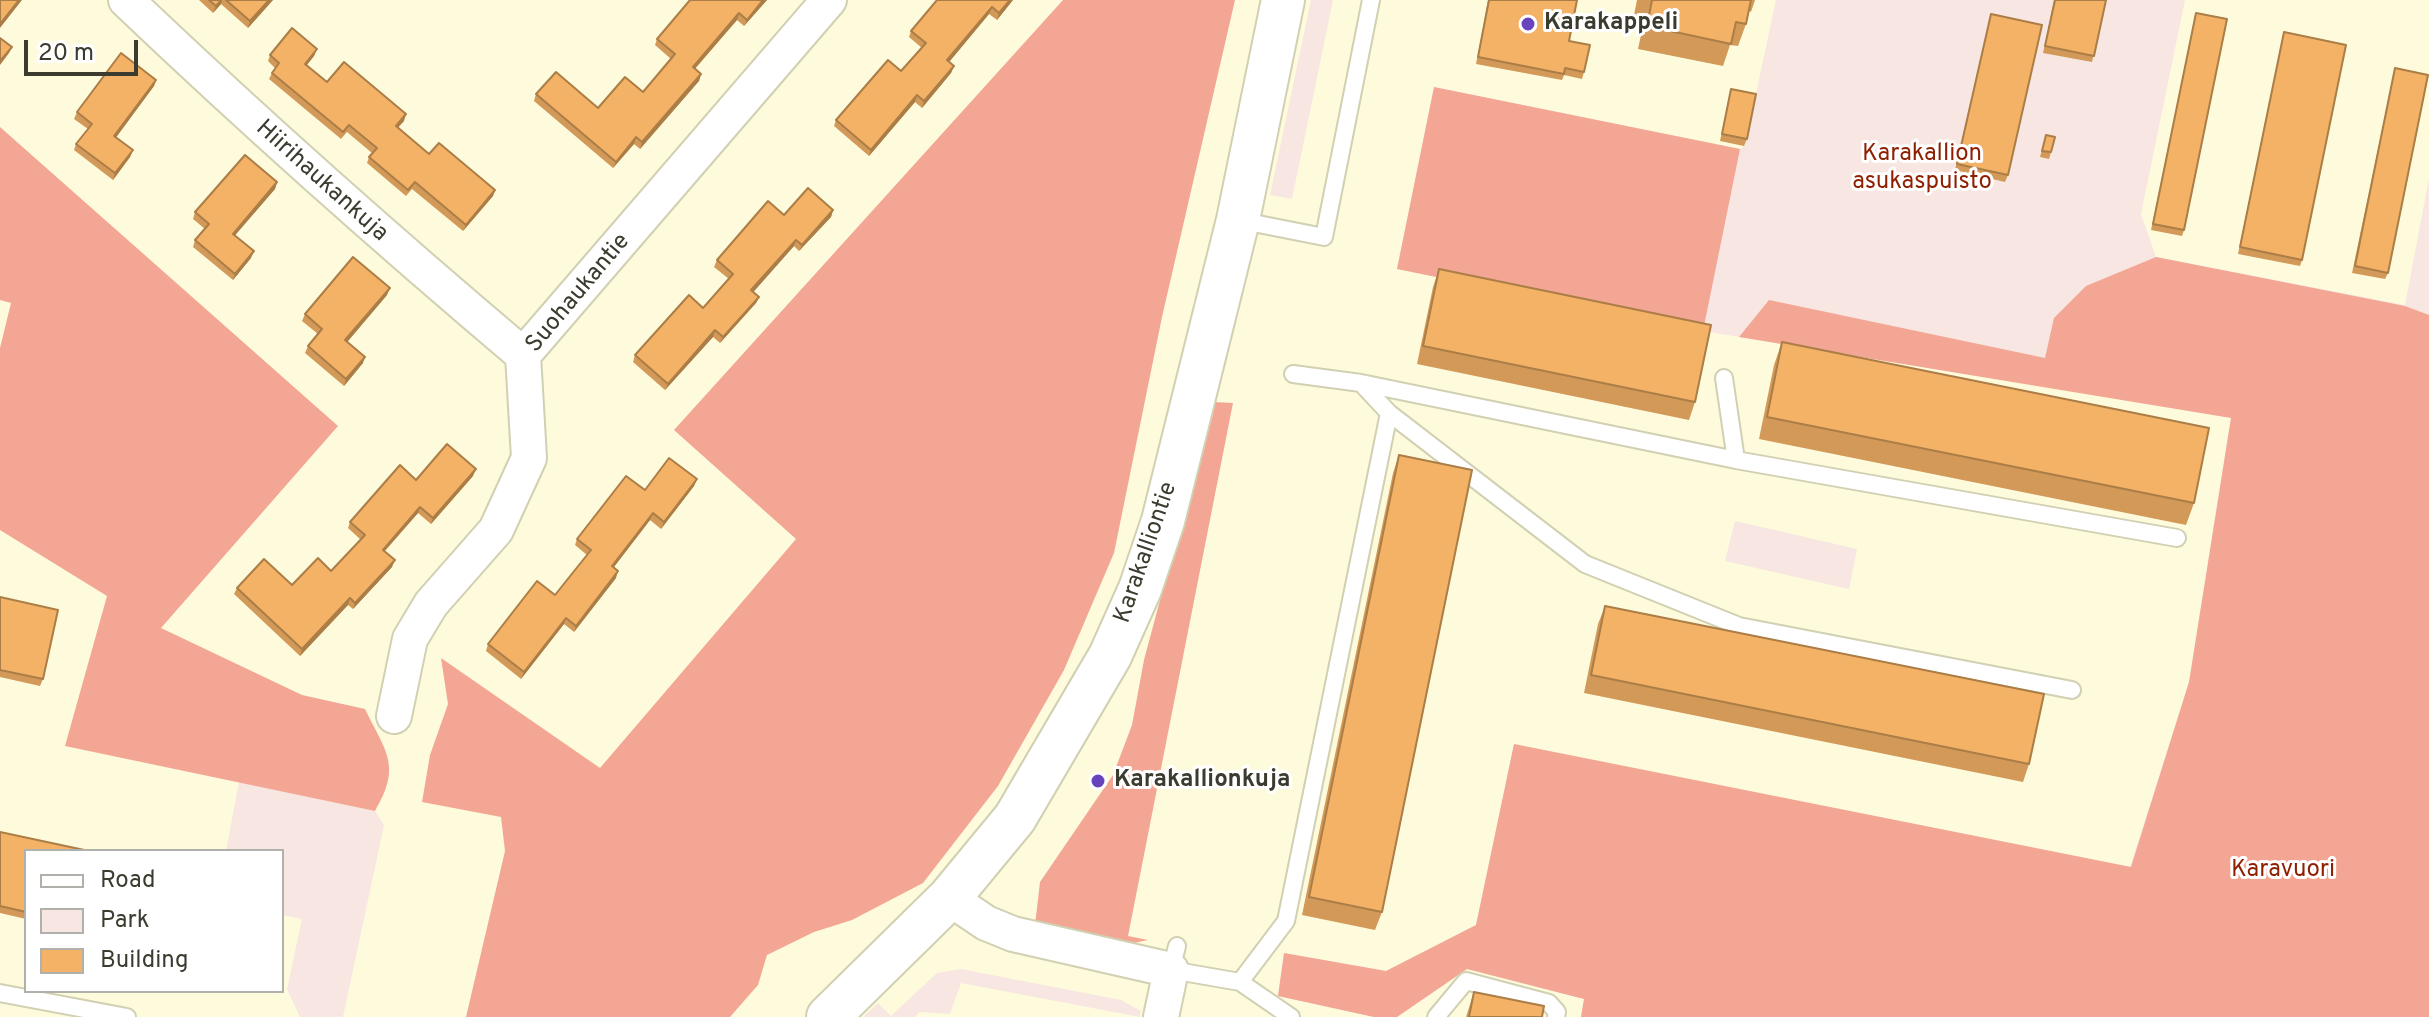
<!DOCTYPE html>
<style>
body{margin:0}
#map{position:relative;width:2429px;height:1017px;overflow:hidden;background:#fefbdd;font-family:Overpass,sans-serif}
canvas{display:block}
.legend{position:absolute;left:24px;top:849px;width:260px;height:144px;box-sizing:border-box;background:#fff;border:2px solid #b1b1ac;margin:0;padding:10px 14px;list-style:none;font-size:24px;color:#3c3b2f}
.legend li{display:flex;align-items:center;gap:16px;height:40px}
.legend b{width:40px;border:2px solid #b1b1ac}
.scale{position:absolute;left:24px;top:40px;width:114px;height:36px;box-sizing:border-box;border:4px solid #3c3b2f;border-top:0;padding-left:10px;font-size:24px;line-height:28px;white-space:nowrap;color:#3c3b2f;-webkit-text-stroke:6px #fff;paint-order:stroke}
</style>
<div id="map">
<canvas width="2429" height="1017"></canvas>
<ul class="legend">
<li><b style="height:10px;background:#fff"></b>Road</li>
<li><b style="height:22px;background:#f7e6e1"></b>Park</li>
<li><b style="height:22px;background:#f4b266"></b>Building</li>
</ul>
<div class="scale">20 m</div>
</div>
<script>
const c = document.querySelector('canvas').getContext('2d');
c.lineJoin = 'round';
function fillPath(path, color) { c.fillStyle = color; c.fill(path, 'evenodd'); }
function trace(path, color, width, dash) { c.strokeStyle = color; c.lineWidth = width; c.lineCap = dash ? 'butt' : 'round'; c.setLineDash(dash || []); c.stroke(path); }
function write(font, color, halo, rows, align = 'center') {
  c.font = font + ' Overpass,sans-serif'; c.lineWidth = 6; c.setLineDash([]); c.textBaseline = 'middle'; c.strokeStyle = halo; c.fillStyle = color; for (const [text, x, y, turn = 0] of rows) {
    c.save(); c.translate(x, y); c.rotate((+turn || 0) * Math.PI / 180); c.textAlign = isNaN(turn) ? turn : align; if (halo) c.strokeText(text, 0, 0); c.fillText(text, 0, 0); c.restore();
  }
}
fillPath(new Path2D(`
 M1311 0H1333L1292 199 1270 195Z
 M1776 0H2185L2141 214 2156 257 2405 305 2429 178V1017H1581L1584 999 1467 969 1397 1017H1374L1278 996 1284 953 1386 971 1476 925 1514 744 2130 867 2189 682 2231 417 1703 331 1397 269 1434 87 1740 149 1745 145Z
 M1735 521 1857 549 1849 589 1725 561Z
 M239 782 375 811 384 825 343 1017H300L287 989 302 919 282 915V851H226Z
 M961 969 1121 1000 1141 1011 1140 1017 961 983 950 1014 919 1012 915 1017H863L878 1003 891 1016 937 973Z`), '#f7e6e1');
fillPath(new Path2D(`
 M1063 0H1235L1162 317 1114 553 1064 670 998 786 923 883 852 920 814 932 767 955 758 985 730 1017H466L505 851 501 817 422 802 430 755 448 704 441 658 600 768 796 539 674 430Z
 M1434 87 1740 149 1703 331 1397 269Z
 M0 127 338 426 161 628 302 695 365 709C386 752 402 766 375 811L65 746 107 596 0 530V348L11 303 0 300Z
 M2156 257 2405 306 2429 315V1017H1581L1584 999 1467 969 1397 1017H1374L1278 996 1284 953 1386 971 1476 925 1514 744 2131 867 2189 682 2231 418 1739 337 1769 300 2045 358 2054 318 2086 286Z
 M1213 402 1233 403 1128 936 1148 940 1120 946 1035 925 1040 882 1113 775 1132 725 1144 660Z`), '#f3a693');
const service = new Path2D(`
 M1238 220 1324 237 1371 0
 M1293 374 1361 383 1736 460 2177 538
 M1724 378 1736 460
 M1361 383 1389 413 1585 564 1739 626 2072 690
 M1177 946 1171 970 1240 982 1291 1017
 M1240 982 1286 921 1389 413
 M0 993 127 1017
 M1436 1017 1466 981 1549 1003 1557 1012 1556 1017`);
const minor = new Path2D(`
 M126 0C255 123 387 240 523 355
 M394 716 410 639 431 604 496 530 529 458 523 355 829 0
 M949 898 986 923 1013 934 1171 970 1161 1017`);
const tertiary = new Path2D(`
 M828 1017 949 898 1015 818 1110 656 1140 589 1163 521 1238 220 1283 0`);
trace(service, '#d2d0b2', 20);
trace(minor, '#d2d0b2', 38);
trace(tertiary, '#d2d0b2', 46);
trace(service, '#fff', 16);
trace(minor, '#fff', 34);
trace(tertiary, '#fff', 42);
fillPath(new Path2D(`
 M199 0H273L248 28 221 4 213 13Z
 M690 0H767L744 26 737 20 695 69 701 74 699 81 640 149 634 144 613 168 534 101 536 94 598 108 643 92 671 59 655 45 657 39Z
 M1013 0 997 20 989 14 949 62 954 66 951 73 922 108 915 102 869 156 834 126 836 120 901 71 922 48 909 37 911 31Z
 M1488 0H1577L1569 41 1584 72 1582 79 1564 75 1562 80 1476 64Z
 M1637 0H1755L1751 12 1749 11 1746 24 1738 46 1730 45 1723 66 1638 49 1644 21 1633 20Z
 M2054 0H2106L2092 62 2043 53Z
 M2196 13 2184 230 2182 236 2151 230Z
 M1991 14 2008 175 2005 182 1955 170Z
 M2284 32 2302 260 2300 266 2238 254Z
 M317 49 314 56 306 66 327 82 404 121 398 128 429 154 495 190 493 196 463 231 412 189 406 196 367 163 369 157 372 153 347 132 341 139 269 79 272 73 275 68 268 61 270 55Z
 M2395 68 2388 273 2385 279 2352 273Z
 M156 80 154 86 116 137 133 150 130 157 113 180 74 150 76 144 88 129 74 119 77 112Z
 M1731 89 1747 139 1744 146 1720 141Z
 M2046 135 2051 152 2049 159 2040 157Z
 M277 182 275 189 235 235 251 258 233 280 193 247 195 240 205 229 193 219 195 212Z
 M833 210 831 217 799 251 794 246 753 292 759 297 756 303 720 343 713 337 665 390 633 362 635 355 703 308 729 279 714 267 717 260 784 215Z
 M1439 269 1695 402 1689 420 1417 364 1433 287Z
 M387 295 347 342 363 363 344 386 305 353 308 346 318 334 302 321 305 314Z
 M1782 342 2194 503 2186 525 1759 439 1774 365Z
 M1399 455 1382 912 1375 930 1302 915 1393 473Z
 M473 476 431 524 418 513 385 551 392 567 353 609 348 605 300 656 234 594 237 588 292 585 331 571 361 540 348 528 350 522 416 480Z
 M697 479 694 486 661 529 650 520 614 567 616 578 574 632 564 624 521 679 486 651 488 644 555 595 587 555 575 545 577 539 645 490Z
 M0 597 43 679 40 686 0 677Z
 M1605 606 2029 764 2023 782 1584 693 1598 624Z
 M0 832 26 851V919L0 913Z
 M1474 992 1542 1017H1466Z`), '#d29958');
fillPath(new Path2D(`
 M19 0H22L0 28V24Z
 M221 0H222L221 4 213 13 216 6Z
 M269 0H273L248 28 250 21Z
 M763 0H767L744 26 747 20Z
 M1010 0H1013L997 20 999 13Z
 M992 7 989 14 945 67 947 60Z
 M739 13 737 20 690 74 693 67Z
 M12 47 9 53 0 65V61Z
 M317 49 314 56 302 71 305 64Z
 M954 66 951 73 922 108 924 101Z
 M701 74 699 81 640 149 642 142Z
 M156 80 154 86 112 143 114 136Z
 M917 95 915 102 869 156 871 150Z
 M406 114 404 121 393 132 396 126Z
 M636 137 634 144 613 168 616 162Z
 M133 150 130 157 113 180 115 173Z
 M277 182 275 189 231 240 233 234Z
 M495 190 493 196 463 231 466 225Z
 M833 210 831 217 799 251 802 245Z
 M796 240 794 246 749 297 751 290Z
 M254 251 251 258 233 280 235 274Z
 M390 288 387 295 343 347 345 340Z
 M759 297 756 303 720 343 723 337Z
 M715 330 713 337 665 390 668 384Z
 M365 357 363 363 344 386 346 379Z
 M476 469 473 476 431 524 433 518Z
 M697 479 694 486 661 529 664 522Z
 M420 507 418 513 380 556 383 550Z
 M653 513 650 520 610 572 612 566Z
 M395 560 392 567 353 609 355 603Z
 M618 571 616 578 574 632 576 626Z
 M350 598 348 605 300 656 302 649Z
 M566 618 564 624 521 679 524 672Z`), '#ab7d47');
const building = new Path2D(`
 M0 0H19L0 24Z
 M209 0H221L216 6Z
 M226 0H269L250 21Z
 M690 0H763L747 20 739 13 693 67 701 74 642 142 636 137 616 162 536 94 556 72 598 108 625 77 643 92 675 54 657 39Z
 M937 0H1010L999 13 992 7 947 60 954 66 924 101 917 95 871 150 836 120 888 60 901 71 926 43 911 31Z
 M1489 0H1577L1569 41 1590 45 1584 72 1565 68 1564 74 1478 57Z
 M1652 0H1751L1746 24 1736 22 1731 44 1647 26Z
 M2055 0H2106L2094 56 2045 46Z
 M2196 13 2227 19 2184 230 2153 224Z
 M1991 14 2042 25 2008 175 1957 164Z
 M292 28 317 49 305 64 327 82 344 62 406 114 396 126 429 154 439 143 495 190 466 225 415 182 408 190 369 157 377 148 349 125 343 132 272 73 279 63 270 55Z
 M2284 32 2346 45 2302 260 2240 247Z
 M0 38 12 47 0 61Z
 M121 53 156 80 114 136 133 150 115 173 76 144 92 124 77 112Z
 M2395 68 2428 75 2388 273 2355 266Z
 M1731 89 1756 94 1747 139 1722 134Z
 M2046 135 2055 137 2051 152 2042 151Z
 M245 155 277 182 233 234 254 251 235 274 195 240 209 224 195 212Z
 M808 188 833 210 802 245 796 240 751 290 759 297 723 337 715 330 668 384 635 355 689 295 703 308 733 274 717 260 768 201 784 215Z
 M353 257 390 288 345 340 365 357 346 379 308 346 322 329 305 314Z
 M1439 269 1711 325 1695 402 1423 346Z
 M1782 342 2209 428 2194 503 1767 417Z
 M447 444 476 469 433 518 420 507 383 550 395 560 355 603 350 598 302 649 237 588 264 559 292 585 318 558 331 571 365 535 350 522 400 465 416 480Z
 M1399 455 1472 470 1382 912 1309 897Z
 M669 458 697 479 664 522 653 513 612 566 618 571 576 626 566 618 524 672 488 644 537 581 555 595 591 550 577 539 626 476 645 490Z
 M0 597 58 610 43 679 0 670Z
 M1605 606 2044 694 2029 764 1591 675Z
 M0 832 89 851H26V912L0 906Z
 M1474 992 1544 1006 1542 1017H1469Z`);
fillPath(building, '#f4b266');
trace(building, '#ab7d47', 2);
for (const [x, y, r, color] of [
 [1528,24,8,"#6744bd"],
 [1098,781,8,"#6744bd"]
]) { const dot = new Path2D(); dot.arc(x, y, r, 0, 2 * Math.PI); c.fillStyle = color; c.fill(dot); trace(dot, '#fff', 3); }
write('bold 24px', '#3c3b2f', '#fff', [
 ["Karakappeli",1544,24],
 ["Karakallionkuja",1114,781]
], 'left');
write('24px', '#8e1f01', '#fff', [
 ["Karakallion",1922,155],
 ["asukaspuisto",1922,183],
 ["Karavuori",2283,871]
]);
write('24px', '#3c3b2f', '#fff', [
 ["Hiirihaukankuja",321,182,42],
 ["Suohaukantie",579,294,-50],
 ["Karakalliontie",1147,553,-71]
]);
</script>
